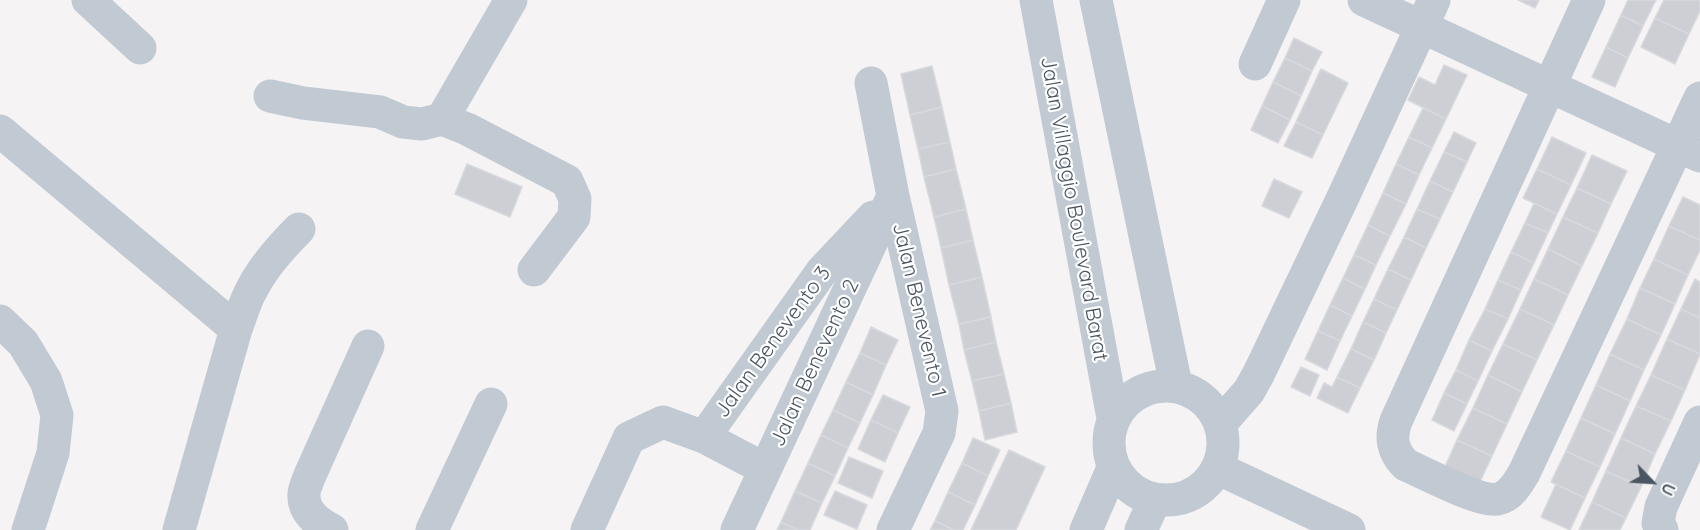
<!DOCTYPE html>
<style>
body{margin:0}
#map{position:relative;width:1700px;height:530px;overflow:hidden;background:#f5f3f3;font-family:Quicksand,sans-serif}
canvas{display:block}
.north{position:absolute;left:1622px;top:452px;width:60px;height:60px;-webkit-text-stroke:4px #fff;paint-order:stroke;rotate:115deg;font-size:16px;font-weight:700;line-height:24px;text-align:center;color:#4a5661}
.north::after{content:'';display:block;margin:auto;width:21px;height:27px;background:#4a5661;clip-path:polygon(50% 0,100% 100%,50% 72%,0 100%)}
</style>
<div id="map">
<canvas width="1700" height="530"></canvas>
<div class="north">U</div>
</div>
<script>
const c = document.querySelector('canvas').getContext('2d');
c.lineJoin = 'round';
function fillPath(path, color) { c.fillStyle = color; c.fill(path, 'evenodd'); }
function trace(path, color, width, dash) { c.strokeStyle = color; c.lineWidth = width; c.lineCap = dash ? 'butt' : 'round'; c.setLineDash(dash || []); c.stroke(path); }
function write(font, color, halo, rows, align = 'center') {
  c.font = font + ' Quicksand,sans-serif'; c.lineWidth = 4.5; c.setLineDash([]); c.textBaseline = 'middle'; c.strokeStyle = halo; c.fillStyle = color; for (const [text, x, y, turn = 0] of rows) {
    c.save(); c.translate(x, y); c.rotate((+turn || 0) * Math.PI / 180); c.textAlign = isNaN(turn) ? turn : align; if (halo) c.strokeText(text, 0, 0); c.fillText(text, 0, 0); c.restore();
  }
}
const building = new Path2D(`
 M1518 0H1539L1535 8Z
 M1628 0H1656L1643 26 1621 15Z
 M1664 0H1700V11L1689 34 1655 18Z
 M1621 15 1643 26 1628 58 1606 47Z
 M1655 18 1689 34 1675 64 1641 47Z
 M1294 38 1322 52 1312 71 1285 58Z
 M1606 47 1628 58 1615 87 1592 77Z
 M1285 58 1312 71 1301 96 1273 82Z
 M1444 65 1467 75 1446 119 1408 100 1419 77 1435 85Z
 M932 66 942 107 910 115 901 74Z
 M1321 69 1348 83 1323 135 1296 122Z
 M1273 82 1301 96 1290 120 1262 106Z
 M1262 106 1290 120 1278 143 1251 130Z
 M942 107 950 142 918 149 910 115Z
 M1423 108 1446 119 1432 148 1409 137Z
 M1296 122 1323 135 1312 158 1284 146Z
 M1454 132 1476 143 1467 162 1444 152Z
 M1409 137 1432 148 1419 175 1396 164Z
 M1552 137 1586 153 1571 185 1537 169Z
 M950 142 956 169 924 177 918 149Z
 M1444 152 1467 162 1453 192 1430 181Z
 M1592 155 1627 171 1611 204 1577 188Z
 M467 164 522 187 510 217 455 194Z
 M1396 164 1419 175 1406 204 1383 193Z
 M956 169 966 209 934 217 924 177Z
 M1537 169 1571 185 1557 214 1523 198Z
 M1274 179 1302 192 1289 218 1262 206Z
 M1430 181 1453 192 1440 219 1417 209Z
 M1577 188 1611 204 1598 233 1563 217Z
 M1383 193 1406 204 1390 236 1368 225Z
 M1683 197 1700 205V240L1669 226Z
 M1534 203 1557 214 1548 233 1525 223Z
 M966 209 973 240 941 248 934 217Z
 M1417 209 1440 219 1426 248 1404 237Z
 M1563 217 1598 233 1582 266 1548 249Z
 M1525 223 1548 233 1534 263 1511 252Z
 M1368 225 1390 236 1376 265 1354 255Z
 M1669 226 1700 240V250L1688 275 1654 259Z
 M1404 237 1426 248 1411 280 1388 269Z
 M973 240 982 277 949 285 941 248Z
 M1548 249 1582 266 1568 295 1534 279Z
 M1511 252 1534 263 1521 290 1498 280Z
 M1354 255 1376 265 1365 289 1343 278Z
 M1654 259 1688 275 1675 304 1640 288Z
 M1388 269 1411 280 1397 310 1374 299Z
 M982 277 991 317 959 324 949 285Z
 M1343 278 1365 289 1352 316 1330 305Z
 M1534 279 1568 295 1554 325 1520 309Z
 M1695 279 1700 282V318L1681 309Z
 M1498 280 1521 290 1508 319 1485 309Z
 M1640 288 1675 304 1661 335 1627 319Z
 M1374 299 1397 310 1386 333 1363 322Z
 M1330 305 1352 316 1340 341 1318 331Z
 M1485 309 1508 319 1492 351 1469 340Z
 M1520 309 1554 325 1537 360 1503 344Z
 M1681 309 1700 318V354L1667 339Z
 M991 317 996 342 964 350 959 324Z
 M1627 319 1661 335 1644 370 1610 354Z
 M1363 322 1386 333 1374 360 1351 349Z
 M871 327 898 340 886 365 860 353Z
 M1318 331 1340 341 1327 370 1305 359Z
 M1667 339 1700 354 1685 390 1651 375Z
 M1469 340 1492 351 1478 381 1456 370Z
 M996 342 1004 374 972 381 964 350Z
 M1503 344 1537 360 1522 392 1488 375Z
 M1351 349 1374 360 1360 388 1337 377Z
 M860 353 886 365 873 395 846 382Z
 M1610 354 1644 370 1630 401 1596 385Z
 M1301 367 1319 375 1310 396 1291 387Z
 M1456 370 1478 381 1467 404 1444 393Z
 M1004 374 1011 403 979 411 972 381Z
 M1488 375 1522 392 1507 424 1473 408Z
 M1651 375 1685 390 1671 421 1636 406Z
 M1337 377 1360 388 1348 413 1317 398 1324 383 1332 387Z
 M846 382 873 395 860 423 833 410Z
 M1596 385 1630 401 1615 434 1581 418Z
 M1444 393 1467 404 1454 431 1432 420Z
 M883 395 910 407 898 433 871 420Z
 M1011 403 1017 432 985 440 979 411Z
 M1636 406 1671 421 1655 454 1621 438Z
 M1473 408 1507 424 1492 456 1457 440Z
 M833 410 860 423 848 448 821 435Z
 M1581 418 1615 434 1600 467 1566 451Z
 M871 420 898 433 885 462 858 449Z
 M821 435 848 448 835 476 808 463Z
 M973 438 1000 450 988 476 962 463Z
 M1621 438 1655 454 1641 487 1606 471Z
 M1457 440 1492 456 1477 488 1443 471Z
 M1009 450 1045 467 1016 530H971Z
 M1566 451 1600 467 1585 498 1551 482Z
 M849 457 883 471 872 498 838 483Z
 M808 463 835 476 822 503 795 491Z
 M962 463 988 476 975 505 948 492Z
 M1606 471 1641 487 1626 518 1592 502Z
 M1556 484 1585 498 1570 530 1541 517Z
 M795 491 822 503 810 530H798L781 522Z
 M835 491 867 505 857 529 824 515Z
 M948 492 975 505 963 530H954L935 521Z
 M1592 502 1626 518 1620 530H1579Z
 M935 521 954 530H930Z
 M781 522 798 530H777Z`);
fillPath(building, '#cdcfd5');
trace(building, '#d7d9de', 1.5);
trace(new Path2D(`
 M88 0 140 48
 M1036 0 1113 418
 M1096 0 1176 385
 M1364 0 1700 156
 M1589 0 1396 421C1390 438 1392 451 1406 465 1425 473 1480 503 1498 499 1511 496 1518 483 1524 473L1700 98
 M1255 64 1284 0
 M871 83 893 196 942 411 939 433 893 530
 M270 96 303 103 380 112 403 122 422 124 442 119 511 0
 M442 119 467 129 567 181 575 199 574 217 534 270
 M0 131 236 329
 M0 321 23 343 46 381 57 415 53 453 28 530
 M1109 443a57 57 0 1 1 114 0a57 57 0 1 1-114 0Z
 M1220 424 1249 391 1259 373 1344 195 1434 0
 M704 437 822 271 873 217
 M1217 468 1349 530
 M179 530 236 329C241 316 245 301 252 289 263 267 282 246 299 229
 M332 530C318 523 303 512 304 494 304 488 308 481 310 475L368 346
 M432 530 491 404
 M587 530 629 438 663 422 704 437 765 469
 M737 530 893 196
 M1086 530 1113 468
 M1141 530 1155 500
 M1662 530 1658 523 1661 507 1700 422`), '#c1cad2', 33);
write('21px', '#4a5661', '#fff', [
 ["Jalan Villaggio Boulevard Barat",1074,209,80],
 ["Jalan Benevento 1",919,310,77],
 ["Jalan Benevento 3",773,342,-54],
 ["Jalan Benevento 2",815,363,-65]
]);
</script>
